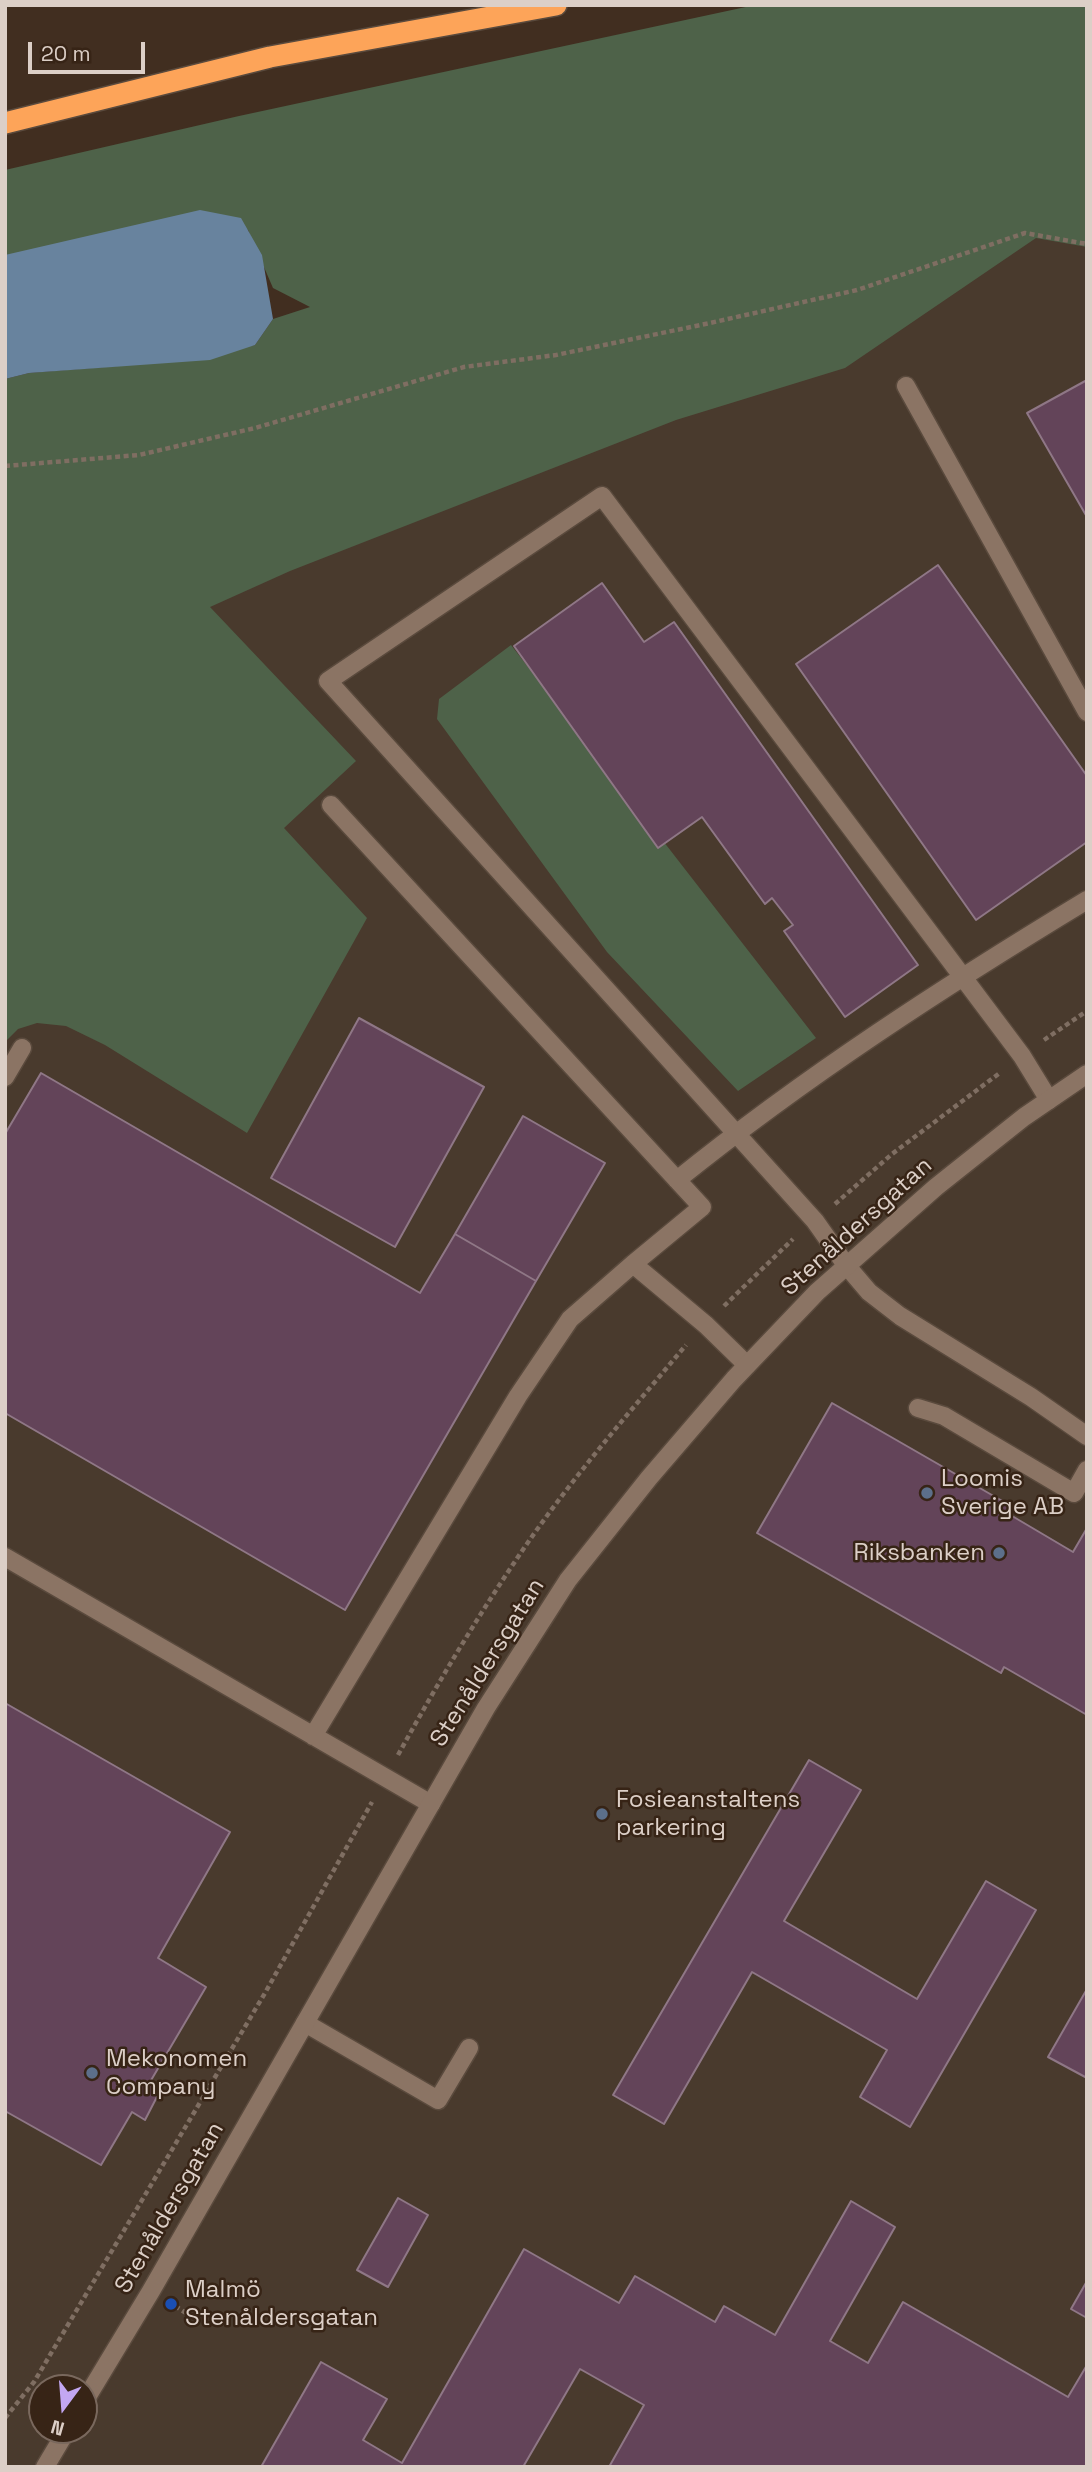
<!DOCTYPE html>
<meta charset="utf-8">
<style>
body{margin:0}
#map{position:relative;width:1092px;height:2472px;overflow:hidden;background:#412e20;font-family:"Space Grotesk",sans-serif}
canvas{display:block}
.frame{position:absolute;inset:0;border:7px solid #dccfc7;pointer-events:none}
.north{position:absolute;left:28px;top:2374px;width:70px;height:70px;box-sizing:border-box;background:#372416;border:2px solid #79685d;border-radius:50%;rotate:196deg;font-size:19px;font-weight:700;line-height:28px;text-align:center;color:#dccfc7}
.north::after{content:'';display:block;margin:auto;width:24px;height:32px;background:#c3a7f2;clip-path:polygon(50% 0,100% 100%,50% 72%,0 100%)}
.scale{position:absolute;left:28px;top:42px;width:117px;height:32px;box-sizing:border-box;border:4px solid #dccfc7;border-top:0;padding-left:9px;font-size:21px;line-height:24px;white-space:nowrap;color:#dccfc7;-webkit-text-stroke:5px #372416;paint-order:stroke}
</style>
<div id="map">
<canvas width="1092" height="2472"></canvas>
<div class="frame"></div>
<div class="north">N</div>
<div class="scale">20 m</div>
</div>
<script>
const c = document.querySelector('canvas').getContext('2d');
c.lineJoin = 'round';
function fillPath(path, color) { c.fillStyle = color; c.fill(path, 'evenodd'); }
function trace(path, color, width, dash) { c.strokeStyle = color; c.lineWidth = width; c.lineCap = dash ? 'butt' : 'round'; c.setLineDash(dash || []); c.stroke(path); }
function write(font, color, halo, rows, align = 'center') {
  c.font = font + ' "Space Grotesk",sans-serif'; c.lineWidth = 5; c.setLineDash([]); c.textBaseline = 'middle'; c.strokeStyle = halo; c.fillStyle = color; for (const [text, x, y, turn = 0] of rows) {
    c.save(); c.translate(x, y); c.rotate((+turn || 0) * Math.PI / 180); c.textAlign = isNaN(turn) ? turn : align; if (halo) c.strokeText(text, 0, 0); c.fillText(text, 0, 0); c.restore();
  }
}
fillPath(new Path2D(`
 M1087 185V2467H5V429ZM42 2388H84V2430H42Z`), '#493a2d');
fillPath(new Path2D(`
 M755 5H1087V247L1036 238 845 368 676 420 290 571 210 607 356 761 284 828 367 918 247 1133 105 1045 66 1026 37 1023 18 1029 5 1042V379L29 373 117 366 255 345 273 319 310 307 273 288 248 230 208 215 5 261V170L239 116Z
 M511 645 816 1038 738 1091 607 952 437 719 439 699Z`), '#4e6249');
fillPath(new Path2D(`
 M200 210 241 218 262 255 273 319 255 345 210 360 29 373 5 379V255Z`), '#68839e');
const building = new Path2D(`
 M1087 380V517L1027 413Z
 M938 565 1087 776V842L976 920 796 664Z
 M602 583 644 642 674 622 918 965 845 1017 784 931 793 925 772 898 765 904 702 817 658 848 514 646Z
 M359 1018 484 1087 395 1247 271 1178Z
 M41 1073 420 1293 455 1234 536 1281 345 1610 5 1413V1134Z
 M523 1116 605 1163 536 1281 455 1234Z
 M832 1403 1011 1506 1007 1513 1073 1552 1087 1528V1715L1004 1667 1001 1673 757 1533Z
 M5 1703 230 1832 158 1958 206 1987 150 2082 162 2087 145 2120 132 2112 101 2165 5 2111Z
 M809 1760 861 1790 784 1921 917 1999 986 1881 1036 1910 910 2127 860 2097 887 2050 752 1972 664 2124 613 2095Z
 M1087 1989V2078L1048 2057Z
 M398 2198 428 2215 388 2287 357 2270Z
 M851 2201 895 2227 830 2341 868 2363 903 2302 1068 2397 1087 2365V2467H609L644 2405 580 2369 523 2467H261L321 2362 387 2399 363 2440 402 2463 524 2249 619 2303 635 2276 715 2322 724 2306 775 2335Z
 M1087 2281V2318L1071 2309Z`);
fillPath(building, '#634459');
trace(building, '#8f7786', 2);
const lane = new Path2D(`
 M906 386 1087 712
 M331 805 702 1207 633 1264
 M5 1077 22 1048
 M1049 1100 1022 1056 602 496 328 681 815 1221 846 1265 869 1292 900 1316 1031 1397 1087 1436
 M677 1180C806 1076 945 986 1087 900
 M918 1408 944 1416 1074 1493 1087 1470
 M5 1557 431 1804
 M313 1736 518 1396 570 1319 633 1264 706 1325 747 1365
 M305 2023 438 2100 469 2048`);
const street = new Path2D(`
 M84 2402 151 2291 486 1708 568 1580 649 1478 734 1379 817 1292 936 1187 1024 1117 1087 1074
 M45 2467 67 2430`);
const highway = new Path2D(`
 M5 123 270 57 556 5`);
trace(lane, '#5a4a3d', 21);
trace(street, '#5a4a3d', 21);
trace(highway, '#5a4a3d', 24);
trace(new Path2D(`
 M5 466 139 455 255 428 464 367 556 355 710 323 857 290 1025 233 1087 244
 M1044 1040 1087 1011
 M835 1204 892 1154 1001 1072
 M724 1306 793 1239
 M398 1755C436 1686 476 1619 520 1554 570 1480 629 1413 686 1345
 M175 2306 186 2313
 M5 2418 34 2382 265 1993 372 1802`), '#7f6e62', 4.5, [5, 3.5]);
trace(lane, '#8b7464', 18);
trace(street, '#8b7464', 18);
trace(highway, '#fda459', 21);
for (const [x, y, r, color] of [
 [927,1493,7,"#5c6f8a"],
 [999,1553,7,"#5c6f8a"],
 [602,1814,7,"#5c6f8a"],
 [92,2073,7,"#5c6f8a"],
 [171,2304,7,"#1a4fb4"]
]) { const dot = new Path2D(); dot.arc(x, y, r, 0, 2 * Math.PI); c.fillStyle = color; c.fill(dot); trace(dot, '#372416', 2.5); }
write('24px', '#dccfc7', '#372416', [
 ["Stenåldersgatan",857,1227,-42],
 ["Stenåldersgatan",488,1663,-58],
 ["Stenåldersgatan",170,2208,-60]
]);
write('24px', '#dccfc7', '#372416', [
 ["Loomis",941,1479],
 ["Sverige AB",941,1507],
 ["Riksbanken",985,1553,"right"],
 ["Fosieanstaltens",616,1800],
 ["parkering",616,1828],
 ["Mekonomen",106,2059],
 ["Company",106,2087],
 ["Malmö",185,2290],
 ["Stenåldersgatan",185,2318]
], 'left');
</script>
